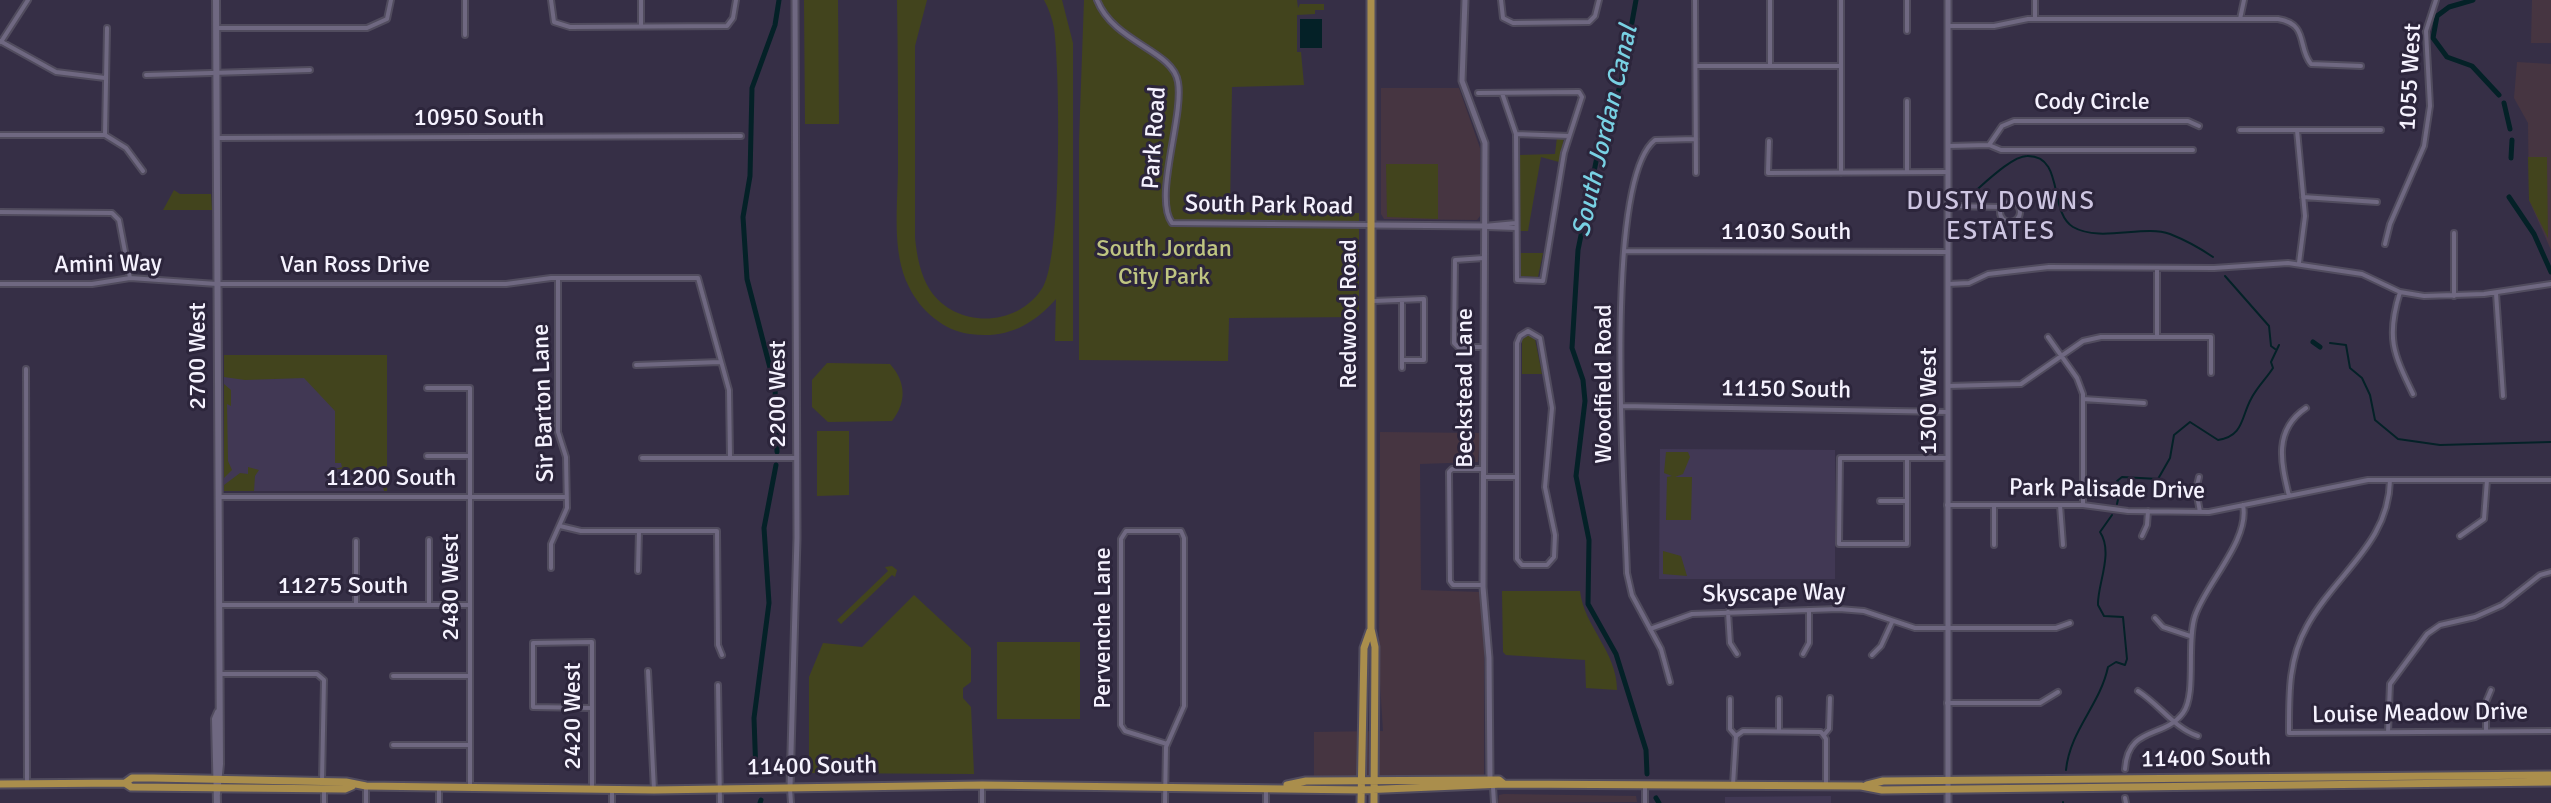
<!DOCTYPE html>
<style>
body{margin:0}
canvas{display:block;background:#362f46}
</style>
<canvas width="2551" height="803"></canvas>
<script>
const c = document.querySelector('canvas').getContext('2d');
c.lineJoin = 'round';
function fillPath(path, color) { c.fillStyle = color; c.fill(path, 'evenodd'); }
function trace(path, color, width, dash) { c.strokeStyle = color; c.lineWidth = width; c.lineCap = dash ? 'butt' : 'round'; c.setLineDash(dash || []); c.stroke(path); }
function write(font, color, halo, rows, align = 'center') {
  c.font = font + ' Signika,sans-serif'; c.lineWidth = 6; c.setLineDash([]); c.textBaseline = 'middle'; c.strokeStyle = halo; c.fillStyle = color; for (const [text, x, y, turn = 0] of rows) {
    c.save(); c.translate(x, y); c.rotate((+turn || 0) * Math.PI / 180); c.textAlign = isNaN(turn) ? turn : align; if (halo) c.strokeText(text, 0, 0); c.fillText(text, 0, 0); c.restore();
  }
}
fillPath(new Path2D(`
 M2532 0H2551V43H2531Z
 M2517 62 2551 64V250L2529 200 2528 123 2514 98Z
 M1381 88H1459L1480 148V216L1477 220 1384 219 1381 214Z
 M1380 432 1480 433 1478 462 1420 464 1421 590 1480 592 1484 643V775L1314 777V732L1383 731 1379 668Z
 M1504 794 1636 796 1637 802 1498 803 1499 795Z`), '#463541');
fillPath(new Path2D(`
 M224 355H387V491H224Z
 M1660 449 1835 450V579H1659Z
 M1831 796V803H1725V797Z`), '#413854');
fillPath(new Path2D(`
 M804 0H838L839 124H805Z
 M897 0H927L915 46V238C917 256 920 274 930 290 956 329 1018 328 1043 287 1062 255 1060 71 1054 28 1052 18 1049 9 1044 0H1062L1073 43V341H1055L1056 299C1032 326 1006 339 970 334 944 331 920 310 909 287 891 252 898 204 898 166 898 111 898 55 897 0Z
 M1084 0H1297L1298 8 1300 4H1324V10H1315V14L1297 15V52H1301L1304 85 1232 87 1230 212 1359 213V317L1229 318 1228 361 1079 360V140Z
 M1557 137 1564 138 1559 162 1541 157 1528 231H1519V155L1555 154Z
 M2528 157H2547L2548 238 2529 200Z
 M1386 164H1438V219L1387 217Z
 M174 190 180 194H211L212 210H163Z
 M1519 253H1543L1538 277 1520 276Z
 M1529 335 1535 339 1542 374H1522V339Z
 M224 355H387V491H384L379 471 335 469 342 467 341 463H335V411L304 378 245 380 224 377Z
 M827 363 890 364C906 382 907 402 892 421L828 422 812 407V380Z
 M224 384 231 390V406L227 404 228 461 232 470 224 478Z
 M817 431H849V495L817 496Z
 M1666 452H1688L1690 457 1683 474 1675 477H1692L1691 520H1666L1667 477 1672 476 1664 473Z
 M248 467 259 470 255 476 254 491H224V485L240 473 248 474Z
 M1663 551 1681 556 1687 576 1663 574Z
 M892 566 897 570 895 577 892 575 841 624 837 620 888 571 885 567Z
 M1502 591H1580C1584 627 1617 651 1617 690L1586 688 1585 660 1506 655 1503 652Z
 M914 595 971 648V682L963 688V698L971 707 974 774 809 773V677L823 643 862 647Z
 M997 642H1080V719H997Z`), '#42441d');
fillPath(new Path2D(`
 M1300 19H1322V48H1300Z`), '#042127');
trace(new Path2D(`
 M1967 198C1981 187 2011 156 2027 156 2065 155 2048 212 2073 227 2101 243 2144 224 2170 234 2185 240 2200 248 2213 257
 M2225 276 2269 326 2271 346 2275 349
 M2330 343 2346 345 2350 368 2362 378 2370 395 2375 420 2398 439 2440 445 2551 442
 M2117 504 2121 486 2117 481 2122 477 2158 479 2170 458 2174 435 2190 422 2218 440C2244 436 2241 417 2251 399 2257 387 2266 379 2273 368L2271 362 2279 345
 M2066 770C2070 730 2100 705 2108 667L2116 662 2125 665 2127 659 2123 617 2104 616 2098 605C2097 585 2114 553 2100 532L2112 515
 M2063 803V802`), '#042127', 2);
trace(new Path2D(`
 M1636 0 1621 83 1598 152 1578 250 1572 348 1583 380 1585 401 1576 476 1589 540 1588 604 1616 654 1646 750 1647 774
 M2473 0 2449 7 2437 16 2433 38 2447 57 2472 66 2499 95
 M2504 103 2510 129
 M2511 158 2512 140
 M2509 197 2534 234 2551 272
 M2313 342 2320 347
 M777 452 775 387 747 279 743 217 750 176 752 88 775 25 779 0
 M756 775 754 718 769 603 764 528 776 465
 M1656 798 1659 803
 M760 803 761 800`), '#042127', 5);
const minor = new Path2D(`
 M465 0V35
 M551 0 554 22 570 27 727 26 733 18 736 0
 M641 0V26
 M1097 0C1114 43 1173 50 1178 82 1184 117 1153 198 1172 223L1370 225
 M1501 0 1503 18 1513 23 1589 22 1595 16 1599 0
 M1695 0 1696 173
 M1770 0V66
 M1841 0V173
 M1907 0V31
 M2035 0V19
 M2240 19 2244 0
 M1948 26H1994L2028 19H2278C2309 24 2297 47 2311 64L2361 66
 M216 28H367L387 19 391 0
 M0 41 56 72 105 78
 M1 42 28 0
 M1696 66H1841
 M146 75 310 70
 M1478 93 1579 92 1582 97 1564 153 1543 281 1517 280 1516 134 1502 93
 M1907 101V172
 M2240 130H2381
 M2297 130 2305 216 2299 263
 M1516 134 1569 136
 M0 135H105L126 148 143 171
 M105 135 107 28
 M216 138 741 136
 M1769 141 1768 173 1948 172
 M1989 145 2001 150H2193
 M1948 146 1989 145 2002 126 2014 121H2188L2199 126
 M2303 197 2377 202
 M2000 212a10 10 0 1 1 20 0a10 10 0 1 1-20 0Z
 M1948 206 2002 207
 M0 212 112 213 119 220 130 278
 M1484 226 1516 223
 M1487 227 1516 228
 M2454 233V296
 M2385 244 2390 224 2424 146 2430 106 2426 31 2436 0
 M1624 251 1948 252
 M0 284H92L130 278 217 284H506L551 278H698L729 390 730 457
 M1948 284 1969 283 1988 274 2049 267 2214 268 2288 263 2362 274 2400 292 2424 296 2484 294 2551 284
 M2400 292C2386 337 2393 353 2413 394
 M2496 293 2503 396
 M1373 301 1424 299V360H1402
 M1528 331 1540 338 1552 408 1545 487 1555 535 1554 557 1547 565H1522L1517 559V343L1520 336Z
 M2048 337 2077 378 2083 394V505
 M2157 337V268
 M1484 347H1458L1454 343 1455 260 1484 258
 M636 365 720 362
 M1402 368V300
 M26 369 27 783
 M1948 386 2021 384 2083 341 2101 337H2211V373
 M427 388H470V786
 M2083 399 2144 403
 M1622 406 1948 412
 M427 456H470
 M642 458H797
 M1907 458V544H1839L1840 458H1948
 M1484 477H1517
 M2199 477 2196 490 2200 512
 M2390 480C2389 544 2335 574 2307 626 2288 660 2289 695 2289 733L2551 731
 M2289 496C2281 463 2273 430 2306 408
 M219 497H566
 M1880 501H1907
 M1947 505H2083L2128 511 2209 512 2368 480H2551
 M1994 505V545
 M2060 505 2063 545
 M560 526 581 531H717L718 645 722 655
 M2142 536 2147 525 2148 511
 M2460 536 2484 519 2487 480
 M429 540V605
 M356 541V605
 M551 568V544L567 508 566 457 558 432V278
 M638 571 639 531
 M1483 585H1453L1450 581 1449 472 1452 469H1484
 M220 605H469
 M1728 612 1730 643 1737 654
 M2155 618 2163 627 2190 636
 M1650 629 1692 614 1839 609 1864 611 1915 628H2056L2070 623
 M1803 654 1809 643V610
 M1872 655 1881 646 1892 622
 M648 671 654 790
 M221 674H317L324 680 322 781
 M393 676H470
 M1670 682 1661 649 1632 595 1627 573C1625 499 1602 181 1655 140L1696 139
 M718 685 720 803
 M2138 691C2160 705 2174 728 2198 736
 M1730 699V729L1736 736
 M1779 699V731
 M1947 703H2040L2058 692
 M592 708 533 707V643L592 642V789
 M2486 731V702L2491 690
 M2388 732 2390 684 2427 634 2440 625 2475 617 2502 605 2540 575 2551 572
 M1824 735 1829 729 1830 698
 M1736 736 1743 731 1821 732 1826 739V785
 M393 745H470
 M2125 769C2128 725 2164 739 2183 713 2197 694 2186 643 2195 616 2206 583 2250 540 2243 505
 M1733 785 1736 736
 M439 787V803
 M1493 787 1494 803
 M324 789V803
 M790 789 791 803
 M1266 789V803
 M2125 798 2126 803
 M366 803V786
 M612 803V790
 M982 803V785
 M1165 803 1166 747 1184 706V538L1181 531H1126L1121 539V725L1125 731 1167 744
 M1645 803V786`);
const tertiary = new Path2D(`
 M1465 0 1462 81 1485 143 1483 587 1489 658 1490 780
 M1371 225 1484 226
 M790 787 797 538 795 0
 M1948 803V0`);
const secondary = new Path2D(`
 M216 0 220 764 217 794
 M217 803 215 719 218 712`);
const primary = new Path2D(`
 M1371 0V629L1375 647 1374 803
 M125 783 131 787 345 789 352 786
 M0 784 125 783 132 778H153L346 782 366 786 654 790 982 785 1361 790 1504 784 1861 786 1882 790 2551 782
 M1287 785 1306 781 1499 780 1504 784
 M1867 785 1883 781 2551 775
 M1361 803 1364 648 1370 631`);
trace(minor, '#514c5e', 8);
trace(tertiary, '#514c5e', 9);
trace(secondary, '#514c5e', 10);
trace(primary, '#514c5e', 11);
trace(minor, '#6f6881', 4);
trace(tertiary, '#6f6881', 5);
trace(secondary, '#6f6881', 6);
trace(primary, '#aa8e4c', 7);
write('24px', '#f5f2fe', '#2c253b', [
 ["1055 West",2411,77,-87],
 ["Cody Circle",2092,103],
 ["10950 South",479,119],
 ["Park Road",1155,138,-86],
 ["South Park Road",1269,206,1],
 ["11030 South",1786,233],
 ["Amini Way",108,265,-1],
 ["Van Ross Drive",355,266],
 ["Redwood Road",1350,314,-90],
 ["2700 West",199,356,-90],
 ["Woodfield Road",1605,384,-90],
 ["Beckstead Lane",1466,388,-90],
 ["11150 South",1786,390,1],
 ["2200 West",779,394,-90],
 ["1300 West",1930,401,-90],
 ["Sir Barton Lane",544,403,-92],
 ["11200 South",391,479],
 ["Park Palisade Drive",2107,490,1],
 ["11275 South",343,587],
 ["2480 West",452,587,-90],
 ["Skyscape Way",1774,594,-1],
 ["Pervenche Lane",1104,628,-90],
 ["Louise Meadow Drive",2420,714,-1],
 ["2420 West",574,716,-90],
 ["11400 South",2206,759,-1],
 ["11400 South",812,767,-1]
]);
write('24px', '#bfc581', '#2c253b', [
 ["South Jordan",1164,250],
 ["City Park",1164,278]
]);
write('italic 26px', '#78d1e3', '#2c253b', [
 ["South Jordan Canal",1606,131,-77]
]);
c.letterSpacing = '2px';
write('26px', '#cdc5e1', '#2c253b', [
 ["DUSTY DOWNS",2001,202],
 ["ESTATES",2001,232]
]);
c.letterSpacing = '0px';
</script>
